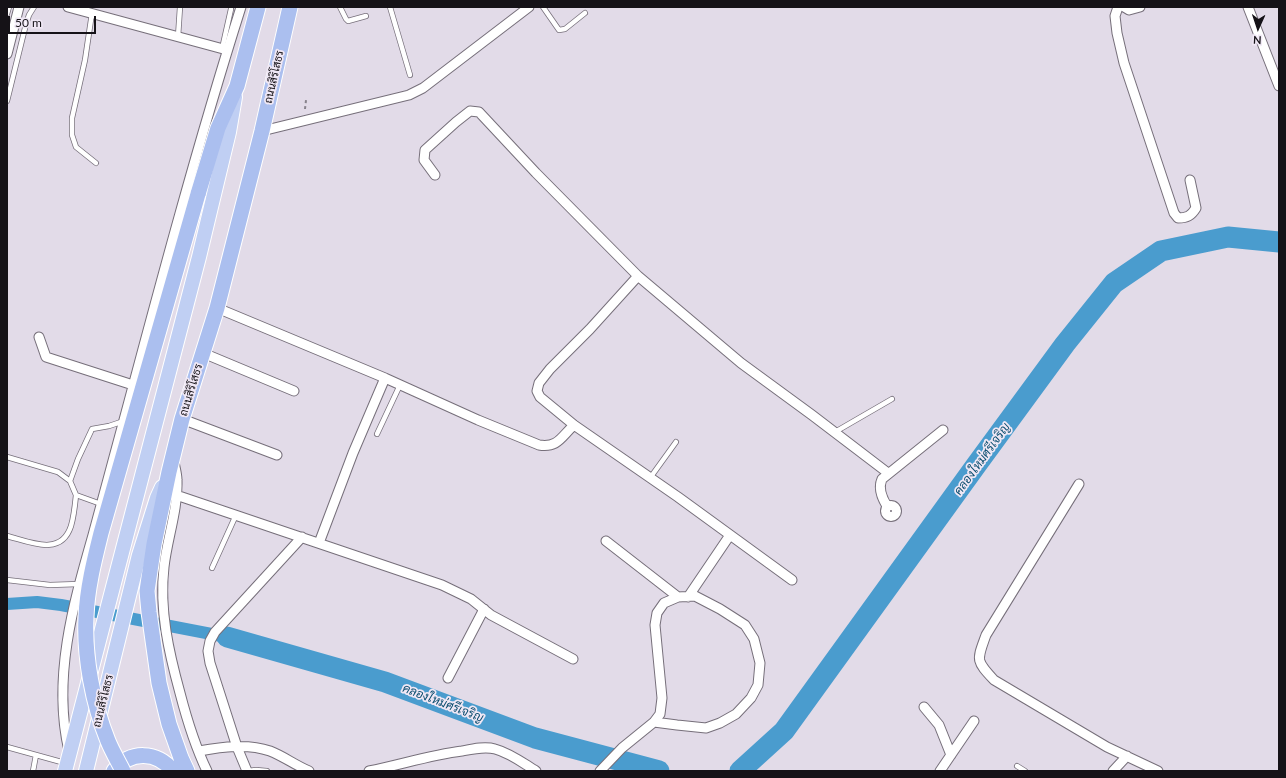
<!DOCTYPE html>
<meta charset="utf-8">
<style>
body{margin:0}
#map{position:relative;width:1286px;height:778px;overflow:hidden;background:#e2dbe8;font-family:Lato,sans-serif}
canvas{display:block}
.frame{position:absolute;inset:0;border:8px solid #151217;pointer-events:none}
.north{position:absolute;left:1238px;top:8px;width:40px;height:40px;-webkit-text-stroke:3px #f0e8f5;paint-order:stroke;rotate:183deg;font-size:11px;font-weight:700;line-height:16px;text-align:center;color:#151217}
.north::after{content:'';display:block;margin:auto;width:14px;height:18px;background:#151217;clip-path:polygon(50% 0,100% 100%,50% 72%,0 100%)}
.scale{position:absolute;left:8px;top:16px;width:88px;height:18px;box-sizing:border-box;border:2px solid #151217;border-top:0;padding-left:5px;font-size:12px;line-height:14px;white-space:nowrap;color:#151217;-webkit-text-stroke:3px #f0e8f5;paint-order:stroke}
</style>
<div id="map">
<canvas width="1286" height="778"></canvas>
<div class="frame"></div>
<div class="north">N</div>
<div class="scale">50 m</div>
</div>
<script>
const c = document.querySelector('canvas').getContext('2d');
c.lineJoin = 'round';
function trace(path, color, width, dash) { c.strokeStyle = color; c.lineWidth = width; c.lineCap = dash ? 'butt' : 'round'; c.setLineDash(dash || []); c.stroke(path); }
function write(font, color, halo, rows, align = 'center') {
  c.font = font + ' Lato,Sarabun,sans-serif'; c.lineWidth = 3.5; c.setLineDash([]); c.textBaseline = 'middle'; c.strokeStyle = halo; c.fillStyle = color; for (const [text, x, y, turn = 0] of rows) {
    c.save(); c.translate(x, y); c.rotate((+turn || 0) * Math.PI / 180); c.textAlign = isNaN(turn) ? turn : align; if (halo) c.strokeText(text, 0, 0); c.fillText(text, 0, 0); c.restore();
  }
}
trace(new Path2D(`
 M7 604 37 602 61 605 227 637`), '#4a9cce', 12);
trace(new Path2D(`
 M227 637 385 682 535 738 659 771
 M740 771 784 731 977 464 1065 344 1114 283 1161 251 1228 237 1279 242`), '#4a9cce', 21);
const service = new Path2D(`
 M340 7 346 19 348 21 366 16
 M390 7 410 75
 M543 7 559 30 565 29 585 13
 M92 13 85 60 72 118V135L76 147 96 163
 M7 14 9 7
 M178 37 180 7
 M222 49 231 9
 M7 101 26 24 29 15 34 7
 M835 432 892 399
 M377 434 400 385
 M7 457 58 472 70 481 76 495 101 504
 M650 478 676 442
 M70 481 78 459 92 429 109 426 124 421
 M7 536C30 542 61 557 71 526 74 516 75 505 76 495
 M212 568 236 515
 M7 580 50 585 79 584
 M7 747 65 763
 M1017 766 1025 771
 M33 771 36 755
 M248 771 256 770 267 771`);
const minor = new Path2D(`
 M68 7 227 50
 M1118 7 1115 16 1117 33 1124 63 1174 213 1178 218C1187 218 1191 216 1196 208L1190 180
 M1124 7 1129 10 1140 7
 M1248 7 1279 86
 M7 54 19 7
 M262 131 409 95 423 88 529 7
 M435 175 424 160 425 150 456 122 470 111 479 112 536 173 638 276 741 363 812 415 888 473
 M638 276 590 329 550 369 539 383 537 391 540 397 574 425 678 497 792 580
 M217 308 385 378 478 420 539 445C558 448 561 437 574 425
 M39 337 46 357 133 385
 M203 353 294 391
 M182 419 277 455
 M174 462C175 468 177 474 177 480 178 510 167 539 164 567 159 610 169 653 180 693 187 720 195 746 207 771
 M1079 484 986 635C977 660 975 660 994 680L1107 747 1158 771
 M176 495 442 585 471 599 491 615 573 659
 M885.5 511a5.5 5.5 0 1 1 11 0a5.5 5.5 0 1 1-11 0Z
 M887 506C882 498 878 488 882 479L943 430
 M606 541 678 597
 M319 543 353 453 385 378
 M688 597 730 535
 M448 678 484 609
 M924 707 939 725 951 755
 M69 751C52 679 73 605 93 535 103 497 114 458 124 420 161 281 198 143 241 7
 M199 751C222 747 247 743 270 751 283 756 295 765 309 771
 M247 771 237 747 210 663 208 651 210 641 215 632 302 537
 M369 771C400 765 430 755 462 751 472 749 485 746 495 749 510 753 523 763 536 771
 M600 771 622 748 654 722 660 714 662 698 655 625 657 613 664 603 678 597 695 596 720 609 745 625 754 639 760 663 758 685 751 698 736 714 720 723 706 728 677 725 654 722
 M940 771 974 721
 M1113 771 1127 756`);
const primary = new Path2D(`
 M65 771 199 257 229 132 235 97
 M86 771 139 555 157 498 162 487`);
const trunk = new Path2D(`
 M198 194 218 128 237 86 258 7
 M114 771C130 750 157 751 173 771
 M187 771 181 758 169 724 159 683 149 612 147 591 154 544 169 472 182 419 217 308 262 131 290 7`);
trace(service, '#766f7a', 6);
trace(minor, '#766f7a', 11);
trace(primary, '#fff', 16);
trace(trunk, '#fff', 17);
trace(new Path2D(`
 M305 109 306 100`), '#88838c', 2, [3, 3]);
trace(service, '#fff', 4.5);
trace(minor, '#fff', 9);
trace(primary, '#c0cff3', 14);
trace(trunk, '#abbfef', 15);
const trunkBridge = new Path2D(`
 M123 771C118 761 112 751 108 741 93 704 84 657 86 617 87 589 94 561 101 533L198 194`);
trace(trunkBridge, '#fff', 17, []);
trace(trunkBridge, '#abbfef', 15);
write('11px', '#151217', '#f0e8f5', [
 ["ถนนสิริโสธร",274,77,-77],
 ["ถนนสิริโสธร",191,390,-73],
 ["ถนนสิริโสธร",103,701,-76]
]);
write('italic 12px', '#0c4e70', '#f0e8f5', [
 ["คลองใหม่ศรีเจริญ",982,459,-54],
 ["คลองใหม่ศรีเจริญ",443,703,21]
]);
</script>
